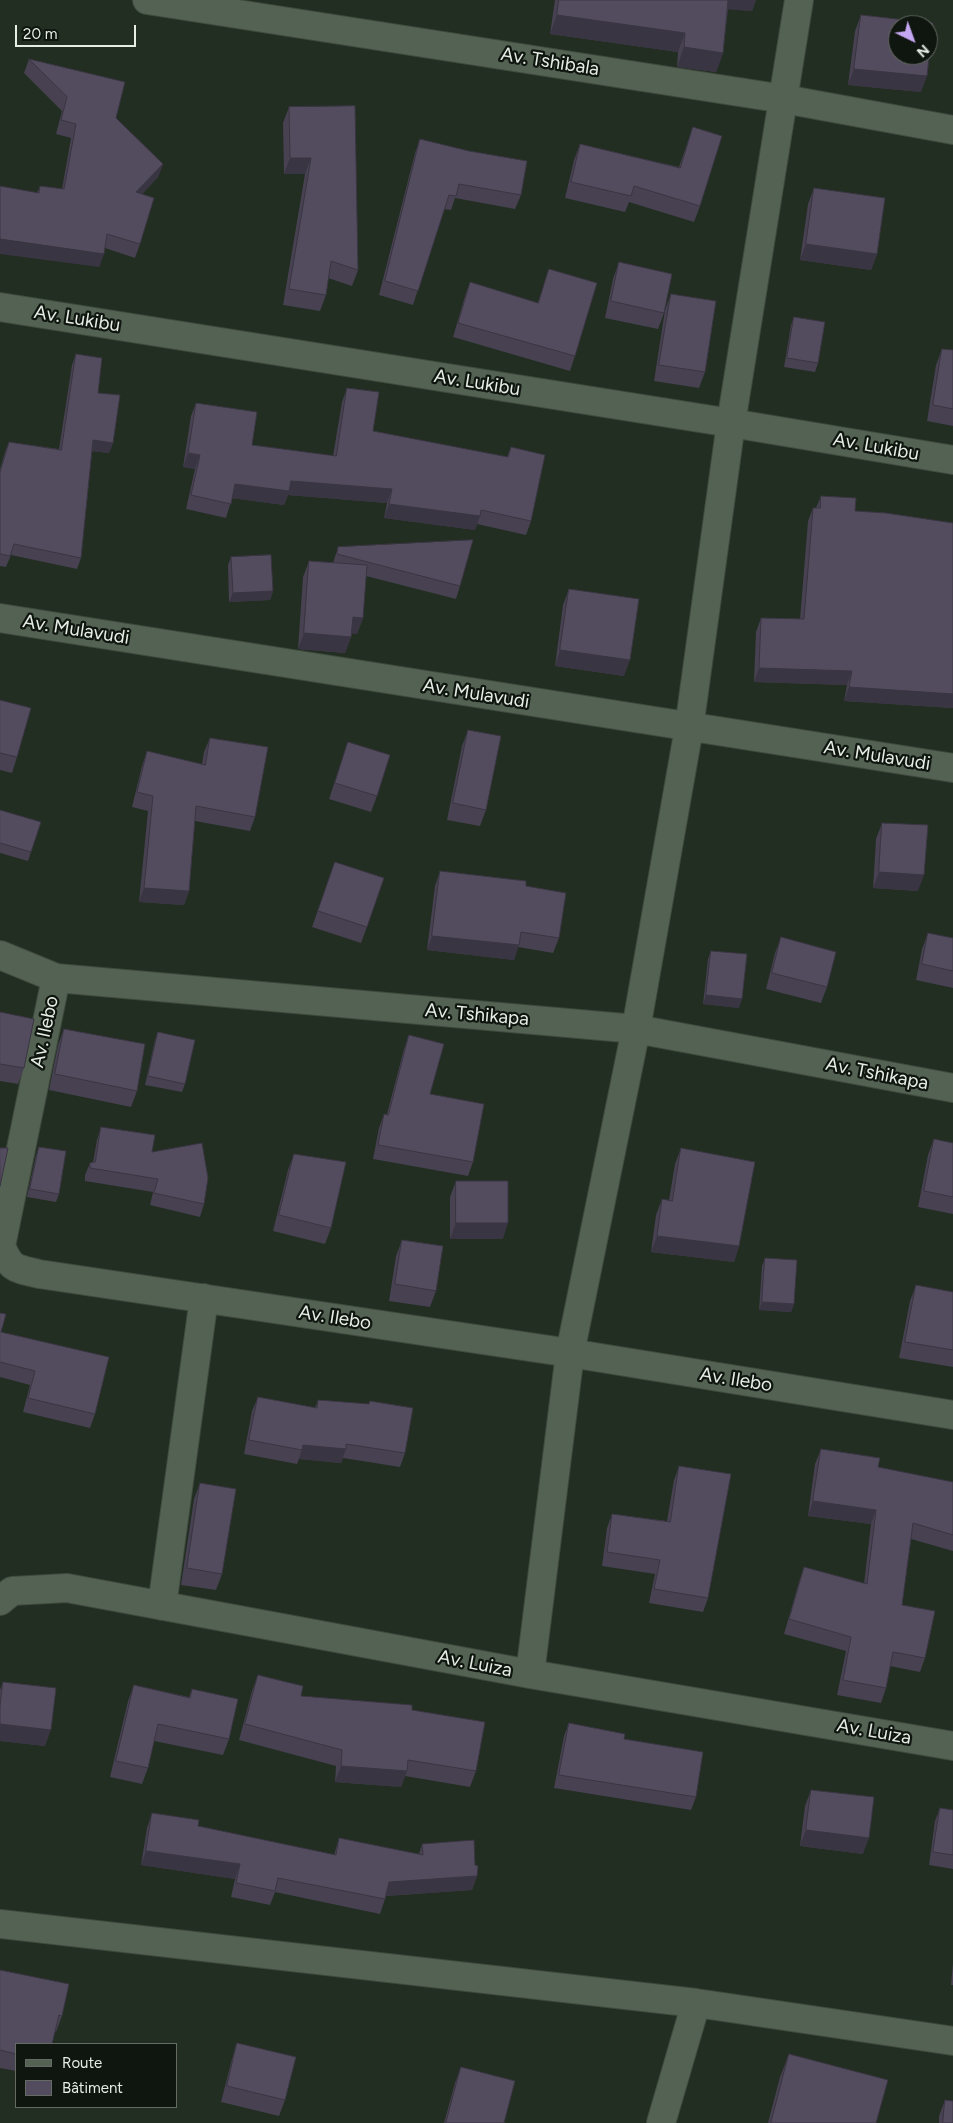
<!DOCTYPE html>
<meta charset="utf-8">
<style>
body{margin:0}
#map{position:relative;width:953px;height:2123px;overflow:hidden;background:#212e21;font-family:Figtree,sans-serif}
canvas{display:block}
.legend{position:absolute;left:15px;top:2043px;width:162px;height:65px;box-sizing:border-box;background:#0f150f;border:1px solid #656b64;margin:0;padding:6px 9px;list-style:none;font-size:15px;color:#e5ede4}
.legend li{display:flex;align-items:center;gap:10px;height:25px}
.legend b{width:25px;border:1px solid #656b64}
.north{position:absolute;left:888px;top:15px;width:50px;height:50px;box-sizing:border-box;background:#0f150f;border:1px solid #656b64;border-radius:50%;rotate:138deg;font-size:14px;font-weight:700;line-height:20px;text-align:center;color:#e5ede4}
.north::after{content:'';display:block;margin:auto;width:18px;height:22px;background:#c4a7f1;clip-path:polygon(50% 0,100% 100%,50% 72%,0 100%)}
.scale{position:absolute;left:15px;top:25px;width:121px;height:22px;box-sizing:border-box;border:2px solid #e5ede4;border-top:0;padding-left:6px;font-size:15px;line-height:18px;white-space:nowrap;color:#e5ede4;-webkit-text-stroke:4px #0f150f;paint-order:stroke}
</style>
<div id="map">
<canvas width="953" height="2123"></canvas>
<ul class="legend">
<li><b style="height:6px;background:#546253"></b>Route</li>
<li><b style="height:14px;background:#534c5e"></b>Bâtiment</li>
</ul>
<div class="north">N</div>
<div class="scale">20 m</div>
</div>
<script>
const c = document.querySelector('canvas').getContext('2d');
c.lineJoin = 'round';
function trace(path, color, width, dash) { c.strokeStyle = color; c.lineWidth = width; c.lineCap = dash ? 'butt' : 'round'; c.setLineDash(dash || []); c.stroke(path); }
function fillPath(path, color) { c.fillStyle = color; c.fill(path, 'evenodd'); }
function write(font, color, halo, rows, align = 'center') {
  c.font = font + ' Figtree,sans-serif'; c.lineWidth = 4.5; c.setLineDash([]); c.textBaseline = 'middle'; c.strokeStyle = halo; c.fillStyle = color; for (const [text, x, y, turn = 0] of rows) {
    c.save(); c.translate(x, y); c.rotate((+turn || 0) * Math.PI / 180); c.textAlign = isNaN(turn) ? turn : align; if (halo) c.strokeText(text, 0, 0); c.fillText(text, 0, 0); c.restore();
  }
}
const street = new Path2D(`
 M147 0 784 99 953 130
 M0 307 731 423 953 460
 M0 618 953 768
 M0 955 56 978 636 1029 953 1088
 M56 978 1 1246C11 1270 15 1268 39 1274L570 1353 953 1415
 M0 1601 12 1591 67 1588 530 1674 953 1746
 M162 1606 204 1298
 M530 1674 570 1353 636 1029 689 728 731 423 799 0
 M0 1924 696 2003 953 2041
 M661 2123 696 2003`);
trace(street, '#3f4a3e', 30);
trace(street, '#546253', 28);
fillPath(new Path2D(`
 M555 0H756L752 11 728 9 723 53 716 72 677 67 678 52 550 34Z
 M861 15 921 92 848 85 855 31Z
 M29 59 116 118 163 164 158 177 142 194 140 244 135 258 105 248 99 267 37 193 40 186 62 189 71 138 56 134 62 111 24 73Z
 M289 107 358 270 352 286 328 278 326 295 320 311 283 305 305 174H284L283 123Z
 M693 127 700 206 694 222 629 202 625 212 565 198 574 160 580 144 679 167Z
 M420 139 521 195 515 209 455 198 451 210 444 209 413 305 379 295 415 153Z
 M814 188 877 254 871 270 800 260 808 204Z
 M619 262 664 313 658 329 605 318 613 279Z
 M549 269 575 356 570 371 453 337 465 296 470 282 538 303Z
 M671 294 705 372 699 388 654 381 665 310Z
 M794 317 818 363 815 372 784 367 791 325Z
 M942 349 953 350V426L927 421 936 365Z
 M76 354 98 393 113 443 109 453 92 451 81 558 77 569 11 555 6 567 0 566V469L5 452 9 442 59 449 72 365Z
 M347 388 373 431 507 457 511 447 531 521 526 535 477 524 475 530 384 518 387 503 288 495 284 505 232 498 226 518 186 509 195 469 183 467 191 416 196 403 252 445 333 456 342 402Z
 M821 496 855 511 953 523V708L844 701 847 685 754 682 756 632 761 618 800 619 808 521 813 508H816Z
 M338 547 460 586 456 599 366 576 363 618 357 634 352 633 351 637 345 653 298 649 303 577 309 561 333 563Z
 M231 557 273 591 270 600 229 602 228 565Z
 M569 589 624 676 555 666 563 605Z
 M0 700 17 757 12 773 0 770Z
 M468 730 486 810 480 826 447 820 462 746Z
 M210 738 255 817 250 831 195 821 189 891 184 905 139 902 148 811 132 807 142 766 147 751 202 764 204 752Z
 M348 742 377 796 371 812 329 799Z
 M0 810 31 852 28 861 0 853Z
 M882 823 918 891 873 888 876 839Z
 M335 862 367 927 361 943 312 927Z
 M440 871 526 886 559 938 553 953 518 947 514 960 427 950 435 886Z
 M928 933 953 938V988L916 980 922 949Z
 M781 937 827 987 821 1003 766 989 775 953Z
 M711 951 739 1008 703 1004 708 959Z
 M0 1012 24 1068 18 1084 0 1081Z
 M64 1029 137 1091 131 1107 49 1090 58 1045Z
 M158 1032 185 1084 182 1092 145 1085 155 1040Z
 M409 1035 430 1094 473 1162 468 1176 373 1159 379 1128 384 1114H387L404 1049Z
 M101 1127 152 1152 204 1204 200 1217 150 1205 153 1192 85 1181V1175L90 1163 93 1162 97 1140Z
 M934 1139 953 1143V1214L918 1207 928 1155Z
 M39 1147 59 1194 56 1202 27 1197 36 1155Z
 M681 1148 739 1246 734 1262 651 1252 656 1215 662 1199 669 1200 675 1164Z
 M294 1154 331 1228 325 1244 273 1231 288 1170Z
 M456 1181 503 1239H450V1197Z
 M402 1240 436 1291 430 1307 389 1301 396 1256Z
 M765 1258 794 1304 791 1312 759 1310 762 1266Z
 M916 1285 953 1292V1367L899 1358 910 1301Z
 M0 1313 1 1332 95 1414 90 1428 23 1412 30 1385 0 1377Z
 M258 1397 315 1408 318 1400 369 1404 370 1401 405 1453 400 1467 343 1458 341 1463 299 1459 297 1464 244 1454 252 1411Z
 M821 1449 878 1467 953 1482V1551L911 1539 902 1605 925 1658 920 1672 890 1666 886 1688 881 1703 837 1695 846 1651 784 1634 799 1582 804 1567 864 1584 871 1524 808 1516 815 1464Z
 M679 1466 708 1598 703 1612 649 1603 655 1574 602 1566 607 1528 612 1514 667 1521 674 1480Z
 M200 1483 222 1574 216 1590 181 1585 194 1499Z
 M258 1675 301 1696 412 1710 476 1771 470 1787 405 1776 401 1787 335 1782 336 1766 239 1740 252 1691Z
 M3 1682 45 1746 0 1741V1690Z
 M134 1685 189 1697 192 1689 229 1739 223 1755 154 1741 148 1768 142 1784 110 1777 128 1701Z
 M569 1723 624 1739 696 1797 691 1810 554 1788 564 1736Z
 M811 1790 863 1854 800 1846 805 1806Z
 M940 1808 953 1810V1869L929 1865 935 1821Z
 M152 1813 198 1826 334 1855 339 1838 419 1854 422 1844 475 1865 477 1876 472 1890 386 1896 380 1914 275 1892 270 1905 231 1897 235 1879 141 1865 147 1828Z
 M953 1963V1985H951Z
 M0 1970 62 2016 56 2032 55 2031 16 2044V2071L0 2068Z
 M237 2043 285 2100 279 2116 221 2102 232 2059Z
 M789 2054 876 2123H768L780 2077Z
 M461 2067 504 2123H444L455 2083Z
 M945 2100 953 2123H939V2116Z`), '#474151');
fillPath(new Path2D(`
 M726 0H756L752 11 722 9Z
 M557 15 685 33 678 52 550 34Z
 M684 47 723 53 716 72 677 67Z
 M854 69 927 76 921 92 848 85Z
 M290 158H311L305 174H284Z
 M163 164 158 177 131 206 136 192Z
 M0 239 104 254 99 267 0 254Z
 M806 244 877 254 871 270 800 260Z
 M93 440 113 443 109 453 90 451Z
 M188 453 200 455 195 469 183 467Z
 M291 481 392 489 387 503 288 495 284 505 230 498 235 484Z
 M389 504 480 516 475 530 384 518Z
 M273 591 270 600 229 602 233 593Z
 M353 617 363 618 357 634 347 633Z
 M304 633 351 637 345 653 298 649Z
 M560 650 630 660 624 676 555 666Z
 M759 668 852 671 847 685 754 682Z
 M849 687 953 694V708L844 701Z
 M879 872 924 875 918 891 873 888Z
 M144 888 189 891 184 905 139 902Z
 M432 936 519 945 514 960 427 950Z
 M706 995 742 999 739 1008 703 1004Z
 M456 1223H508L503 1239H450Z
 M657 1236 739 1246 734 1262 651 1252Z
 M762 1302 794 1304 791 1312 759 1310Z
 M303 1445 346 1449 341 1463 299 1459Z
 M813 1501 876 1510 871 1524 808 1516Z
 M0 1724 51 1730 45 1746 0 1741Z
 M341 1766 407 1771 401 1787 335 1782Z
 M806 1830 869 1838 863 1854 800 1846Z
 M146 1851 240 1864 235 1879 141 1865Z
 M477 1876 472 1890 383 1896 389 1882Z`), '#3a3542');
const building = new Path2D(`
 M559 0H728L723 53 684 47 685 33 557 15Z
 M861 15 933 23 927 76 854 69ZM898 25H928V55H898Z
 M29 59 125 82 116 118 163 164 136 192 154 198 140 244 107 234 104 254 0 239V186L39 193 40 186 64 189 76 124 61 120 67 97Z
 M355 106 358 270 331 261 326 295 289 289 311 158H290L289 107Z
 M693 127 722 136 700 206 634 186 631 196 571 182 580 144 680 168Z
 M420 139 469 151 527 161 521 195 459 184 456 196 449 195 418 291 385 281Z
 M814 188 885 198 877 254 806 244Z
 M619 262 672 274 664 313 611 301Z
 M549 269 597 283 575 356 458 323 470 282 538 303Z
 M671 294 716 301 705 372 659 365Z
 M794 317 825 322 818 363 787 358Z
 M942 349 953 350V409L933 405Z
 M76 354 102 358 98 393 120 395 113 443 93 440 81 558 14 544 10 556 0 554V472L9 442 61 450Z
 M347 388 379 392 373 431 508 457 511 447 545 455 531 521 481 510 480 516 389 504 392 489 291 481 289 491 235 484 231 504 191 495 200 455 188 453 196 403 257 412 252 445 336 456Z
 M821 496 856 498 855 511 886 513 953 523V694L849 687 852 671 759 668 761 618 804 619 813 508H820Z
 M473 540 460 586 337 554 338 547Z
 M271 555 273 591 233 593 231 557Z
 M309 561 367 565 363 618 353 617 351 637 304 633Z
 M569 589 639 599 630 660 560 650Z
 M0 700 31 708 17 757 0 753Z
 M468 730 501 736 486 810 453 803Z
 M210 738 268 747 255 817 196 806 189 891 144 888 153 796 137 792 147 751 205 765Z
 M348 742 390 755 377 796 335 783Z
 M0 810 41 822 31 852 0 843Z
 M882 823 928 825 924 875 879 872Z
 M335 862 384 878 367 927 318 911Z
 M440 871 526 881V886L566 893 559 938 521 932 519 945 432 936Z
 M928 933 953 938V971L922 964Z
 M781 937 836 952 827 987 772 973Z
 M711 951 747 954 742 999 706 995Z
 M0 1012 34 1019 24 1068 0 1064Z
 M64 1029 145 1044 137 1091 55 1074Z
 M158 1032 195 1040 185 1084 148 1076Z
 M409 1035 444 1044 430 1094 484 1104 473 1162 378 1145 384 1114 388 1115Z
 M101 1127 155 1135 152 1152 202 1143 208 1178 204 1204 154 1193 158 1179 90 1168V1163L95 1162Z
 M934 1139 953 1143V1197L924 1191Z
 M39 1147 66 1151 59 1194 30 1189Z
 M0 1148H8L0 1186Z
 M681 1148 755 1162 739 1246 657 1236 662 1199 672 1201Z
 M294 1154 346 1162 331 1228 279 1215Z
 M456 1181H508V1223H456Z
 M402 1240 443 1246 436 1291 395 1284Z
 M765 1258 797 1260 794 1304 762 1302Z
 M916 1285 953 1292V1350L905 1342Z
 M0 1313 6 1314 1 1332 109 1357 95 1414 28 1398 35 1371 0 1362Z
 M258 1397 317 1408 318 1400 369 1404 370 1401 413 1408 405 1453 346 1444V1449L303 1445 302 1450 249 1440Z
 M821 1449 880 1458 878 1467 953 1482V1535L913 1523 902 1605 935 1611 925 1658 893 1652 886 1688 843 1680 851 1637 789 1619 804 1567 867 1584 876 1510 813 1501Z
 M679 1466 731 1474 708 1598 654 1589 660 1560 607 1552 612 1514 670 1522Z
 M200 1483 236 1489 222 1574 187 1568Z
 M258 1675 303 1686 301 1696 412 1705V1710L485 1722 476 1771 408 1760 407 1771 341 1766 342 1750 245 1724Z
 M3 1682 56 1688 51 1730 0 1724V1707Z
 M134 1685 190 1698 192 1689 238 1699 229 1739 158 1724 148 1768 116 1761Z
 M569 1723 625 1734 624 1739 703 1752 696 1797 559 1775Z
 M811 1790 874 1797 869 1838 806 1830Z
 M940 1808 953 1810V1855L933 1852Z
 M152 1813 199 1820 198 1826 336 1855 339 1838 423 1855 422 1844 474 1840 475 1865 478 1866 477 1876 389 1882 385 1899 278 1878 275 1891 236 1883 240 1864 146 1851Z
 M0 1970 69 1984 62 2016 59 2015 52 2044H16V2054L0 2050Z
 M237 2043 296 2057 285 2100 227 2086Z
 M789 2054 888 2080 876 2123H771Z
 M461 2067 515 2081 504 2123H446Z
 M945 2100 953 2101V2123H943Z`);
fillPath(building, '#534c5e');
trace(building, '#3a3542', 1);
write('19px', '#e5ede4', '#0f150f', [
 ["Av. Tshibala",550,62,9],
 ["Av. Lukibu",77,319,9],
 ["Av. Lukibu",477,383,9],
 ["Av. Lukibu",876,447,10],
 ["Av. Mulavudi",76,630,9],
 ["Av. Mulavudi",476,694,9],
 ["Av. Mulavudi",877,756,9],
 ["Av. Tshikapa",477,1015,5],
 ["Av. Ilebo",45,1032,-78],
 ["Av. Tshikapa",877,1074,11],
 ["Av. Ilebo",335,1318,9],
 ["Av. Ilebo",736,1380,9],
 ["Av. Luiza",475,1664,11],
 ["Av. Luiza",874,1732,10]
]);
</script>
